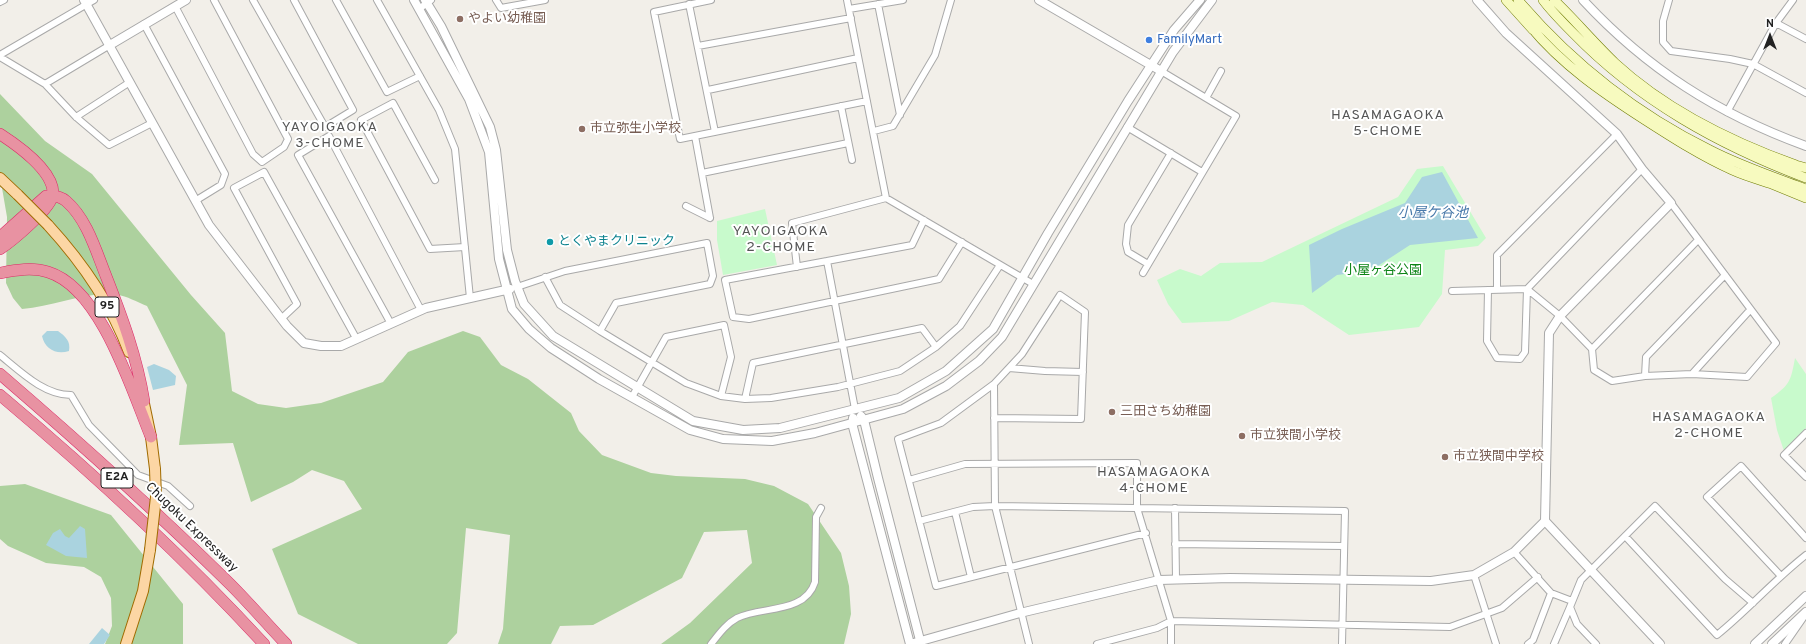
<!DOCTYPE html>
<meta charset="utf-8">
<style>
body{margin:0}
#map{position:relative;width:1806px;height:644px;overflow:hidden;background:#f2efe9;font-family:Overpass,sans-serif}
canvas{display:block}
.north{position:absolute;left:1750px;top:16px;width:40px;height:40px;-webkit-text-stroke:3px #fff;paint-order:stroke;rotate:0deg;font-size:11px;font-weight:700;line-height:16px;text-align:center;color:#222}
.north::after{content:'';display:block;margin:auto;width:14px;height:18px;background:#222;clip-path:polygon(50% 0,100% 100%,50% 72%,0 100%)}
</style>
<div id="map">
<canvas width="1806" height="644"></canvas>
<div class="north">N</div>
</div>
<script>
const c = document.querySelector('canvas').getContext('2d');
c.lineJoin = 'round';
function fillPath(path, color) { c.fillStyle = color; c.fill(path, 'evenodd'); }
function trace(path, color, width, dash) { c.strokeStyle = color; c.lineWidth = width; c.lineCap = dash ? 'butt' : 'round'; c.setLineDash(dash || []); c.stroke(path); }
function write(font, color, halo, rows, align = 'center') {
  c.font = font + ' Overpass,"Noto Sans JP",sans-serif'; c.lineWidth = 4; c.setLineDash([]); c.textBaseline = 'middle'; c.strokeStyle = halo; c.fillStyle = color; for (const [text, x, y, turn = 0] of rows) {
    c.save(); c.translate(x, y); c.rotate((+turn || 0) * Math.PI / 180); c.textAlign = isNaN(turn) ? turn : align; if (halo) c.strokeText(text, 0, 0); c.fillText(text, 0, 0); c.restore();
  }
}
fillPath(new Path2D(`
 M0 94 45 141 92 174 191 295 225 333 232 391 258 404 286 408 321 403 383 382 408 352 463 331 480 337 501 365 528 379 571 413 579 431 602 455 651 473 676 476 745 479 774 486 808 504 841 553 849 586 851 614 844 644H661L690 623 752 563 747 530 704 532 682 578 593 625 560 626 551 644H498L503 629 510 535 466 528 457 633 447 644H358L298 614 272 549 362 509 344 481 312 470 293 482 251 502 233 443 179 445 187 385 147 306C137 302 127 296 117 295 84 291 54 307 22 309L13 298 6 283 7 217 2 188 0 187Z
 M25 484 111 515 183 604V644H105L112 626 111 598 101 577 84 567 46 563 8 546 0 539V486Z`), '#add19e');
fillPath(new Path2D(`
 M1443 166 1486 238 1478 246 1445 250 1442 294 1419 327 1349 335 1303 305 1272 302 1229 321 1182 323 1168 304 1157 280 1180 269 1201 276 1220 263 1262 262 1398 197 1417 169Z
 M765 209 777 265 723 275 717 240V221Z
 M1795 358 1806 374V428L1784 451 1777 430 1771 398C1790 385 1791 380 1795 358Z`), '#c8facc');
fillPath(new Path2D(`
 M1442 172 1478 238 1410 245 1370 271 1337 275 1312 293 1309 245 1342 229 1405 203 1422 177Z
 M47 331H58C65 336 71 341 69 351 56 355 45 349 42 336Z
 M154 364 169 370 176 376 175 385 153 390 147 367Z
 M80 526 85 529 87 558 66 556 46 545 53 533 60 529 65 536 69 538Z
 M102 628 110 635 104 644H89Z`), '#aad3df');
const minor = new Path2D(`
 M253 0 325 127 353 110 294 0
 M336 0 387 92 420 76
 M377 0 439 110 455 149 470 298
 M496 0 501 8 545 0
 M711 0 654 12 680 139 867 101
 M847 0 886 198 1033 284
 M1669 0 1663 21V42L1671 51 1730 59 1753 64 1806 93
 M0 2 4 0
 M689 4 715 132
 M878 4 900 115
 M175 6 253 154 262 162 284 147 288 139 214 0
 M419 9 431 0
 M849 9 903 0
 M1776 23 1806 39
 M144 24 225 174 221 185 195 201
 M698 46 851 18
 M0 55 94 0
 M0 57 45 84 76 117 109 145 152 123
 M45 84 110 45
 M708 90 858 58
 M1206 98 1221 71
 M841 106 852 160
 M1727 112 1776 23 1793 0
 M76 117 130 82
 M1127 127 1202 172
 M874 131 893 126 935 55 951 0
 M695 136 710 218
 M702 173 848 143
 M435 180 393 103 361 120 430 249 465 247
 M686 206 710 218
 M827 261 725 280 733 317 749 319 939 279 962 242
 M1148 264 1128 252 1126 244 1128 225 1171 153
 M797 267 792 223 886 198
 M1143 273 1236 116 1161 71
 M545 277 560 305 600 331 686 383 721 396 745 399 771 398 838 387 900 371 936 347 960 326 1000 265
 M517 287 565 271 707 243 713 276 710 284 616 303 600 331
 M1488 290 1487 341 1497 358 1520 359 1525 352 1527 289 1642 169
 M1497 290V255L1617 134
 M1452 291 1527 289 1560 316 1592 349 1594 370 1612 381 1645 376 1692 374 1747 377 1776 343 1671 203
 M281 319 297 304 234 188 264 172 356 338
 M390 322 298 155 329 136 421 310
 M1592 349 1698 240
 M0 355C21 372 44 395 71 395L89 425 138 475 168 486 190 506
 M1009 368 1045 371 1083 372
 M1692 374 1750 310
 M1645 376 1646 357 1725 275
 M994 384 941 423 898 439 936 586 1146 533
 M632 397 666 337 724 325 731 357 721 396
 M745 399 753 363 922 328 936 347
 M855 409 827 261 912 245 924 220
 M994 418 1081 419 1085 312 1060 295 1022 354 994 384 995 506 1029 644
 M1806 433 1784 455 1806 477
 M909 480 965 464 1137 463V508L1171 621 1450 627 1502 608 1538 577
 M1175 508 1176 579
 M955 512 971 577
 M919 521 973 507 995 506 1345 511 1342 644
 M1625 536 1717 635C1748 610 1774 580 1806 555
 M1175 544 1344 546
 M1514 552 1551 593 1572 601
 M1474 575 1496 644
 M1780 575 1707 497 1741 466 1806 538
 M711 644C719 634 726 624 737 618 762 606 805 614 815 582L816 517 821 508
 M1097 644 1157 628 1171 621V644
 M1528 644 1533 640 1551 593
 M1554 644 1570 607
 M1596 644 1577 624 1570 607 1581 580 1655 506 1725 579 1753 603
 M1785 644 1803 618`);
const tertiary = new Path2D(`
 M84 0 209 225 287 326 304 343 321 346H341L426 308 510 289
 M414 0 469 99 489 152 499 259 512 309 529 329 551 348 599 379 690 430 723 439 772 441 815 433 903 409 946 386 979 361 1002 337 1173 52 1212 0
 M425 0 441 26 490 127 496 150 507 250 515 281 524 304 553 336 693 421 743 430 780 428 899 398 946 371 993 329 1048 233 1128 101 1174 30 1200 0
 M1039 0 1161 71
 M1583 0C1647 69 1718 114 1806 146
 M110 45 186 0
 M861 416 864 420 878 478 921 644
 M853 418 852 423 910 644
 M1545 521 1660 644
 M910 644 1020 613 1159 580 1230 578 1431 581 1474 575 1514 552 1545 521 1549 333 1560 316 1671 203 1642 169 1617 134 1506 33 1477 0
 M1755 644 1806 596
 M1772 644 1806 612`);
const secondary = new Path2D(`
 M1506 0 1533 30
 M1518 0C1571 62 1637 114 1710 150 1741 166 1774 177 1806 189
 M1543 0C1552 12 1563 23 1573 33 1639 101 1719 145 1806 178
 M1554 0C1575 20 1594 43 1615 63 1666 110 1732 142 1796 165
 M1530 26C1562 65 1603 93 1645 120 1673 138 1701 156 1732 170 1745 176 1759 180 1772 184
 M1792 164 1806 168
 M1767 182 1806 198`);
const primary = new Path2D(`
 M0 178 18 195
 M48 225C81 261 112 306 129 352
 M142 394 151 437 155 469
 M126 644 143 591 150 550`);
const motorway = new Path2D(`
 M0 134C17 145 54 171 53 194 52 208 12 241 0 249
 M0 237 46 196C54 195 60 196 66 201 87 219 96 251 106 276 122 317 137 357 144 401
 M0 273C16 270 32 267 48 272 101 288 132 391 151 437
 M0 374C79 442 156 511 230 584 249 603 267 624 286 644
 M0 395C93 473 182 555 264 644`);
trace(minor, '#a9a9a9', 8);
trace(tertiary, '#a9a9a9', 10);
trace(secondary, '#707d05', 10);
trace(primary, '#a06b00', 12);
trace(motorway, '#dc2a67', 12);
trace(minor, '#fff', 6);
trace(tertiary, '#fff', 8);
trace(secondary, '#f7fabf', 9);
trace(primary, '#fcd6a4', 10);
trace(motorway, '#e892a2', 11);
const primaryBridge = new Path2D(`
 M18 195 48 225
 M150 550 156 497 155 469`);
trace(primaryBridge, '#a06b00', 12, []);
trace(primaryBridge, '#fcd6a4', 10);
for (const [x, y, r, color] of [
 [460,19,4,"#8d6e63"],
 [1149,40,4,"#3f7fe0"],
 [582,129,4,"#8d6e63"],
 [550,242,4,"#0f9aa8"],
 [1112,412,4,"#8d6e63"],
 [1242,436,4,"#8d6e63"],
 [1445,457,4,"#8d6e63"]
]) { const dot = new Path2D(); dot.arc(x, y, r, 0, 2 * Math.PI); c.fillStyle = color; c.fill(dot); trace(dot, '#fff', 1.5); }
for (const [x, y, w] of [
 [107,307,24],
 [117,478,32]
]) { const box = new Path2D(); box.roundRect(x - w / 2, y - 10, w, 20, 3); c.fillStyle = '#fff'; c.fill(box); trace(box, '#222', 1); }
write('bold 12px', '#222', null, [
 ["95",107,307],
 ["E2A",117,478]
]);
write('13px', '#785e54', '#fff', [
 ["やよい幼稚園",468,19],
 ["市立弥生小学校",590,129],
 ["三田さち幼稚園",1120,412],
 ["市立狭間小学校",1250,436],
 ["市立狭間中学校",1453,457]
], 'left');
write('13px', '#366cbe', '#fff', [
 ["FamilyMart",1157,40]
], 'left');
write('13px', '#0d838f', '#fff', [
 ["とくやまクリニック",558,242]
], 'left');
write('13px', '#0c8416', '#fff', [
 ["小屋ヶ谷公園",1383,271]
]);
write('13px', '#222', '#fff', [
 ["Chugoku Expressway",191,528,44]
]);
c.letterSpacing = '1px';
write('14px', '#555', '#fff', [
 ["HASAMAGAOKA",1388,116],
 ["5-CHOME",1388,132],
 ["YAYOIGAOKA",330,128],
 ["3-CHOME",330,144],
 ["YAYOIGAOKA",781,232],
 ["2-CHOME",781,248],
 ["HASAMAGAOKA",1709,418],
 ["2-CHOME",1709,434],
 ["HASAMAGAOKA",1154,473],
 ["4-CHOME",1154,489]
]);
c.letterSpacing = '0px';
write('italic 14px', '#4a7aab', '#fff', [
 ["小屋ケ谷池",1433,214]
]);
</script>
